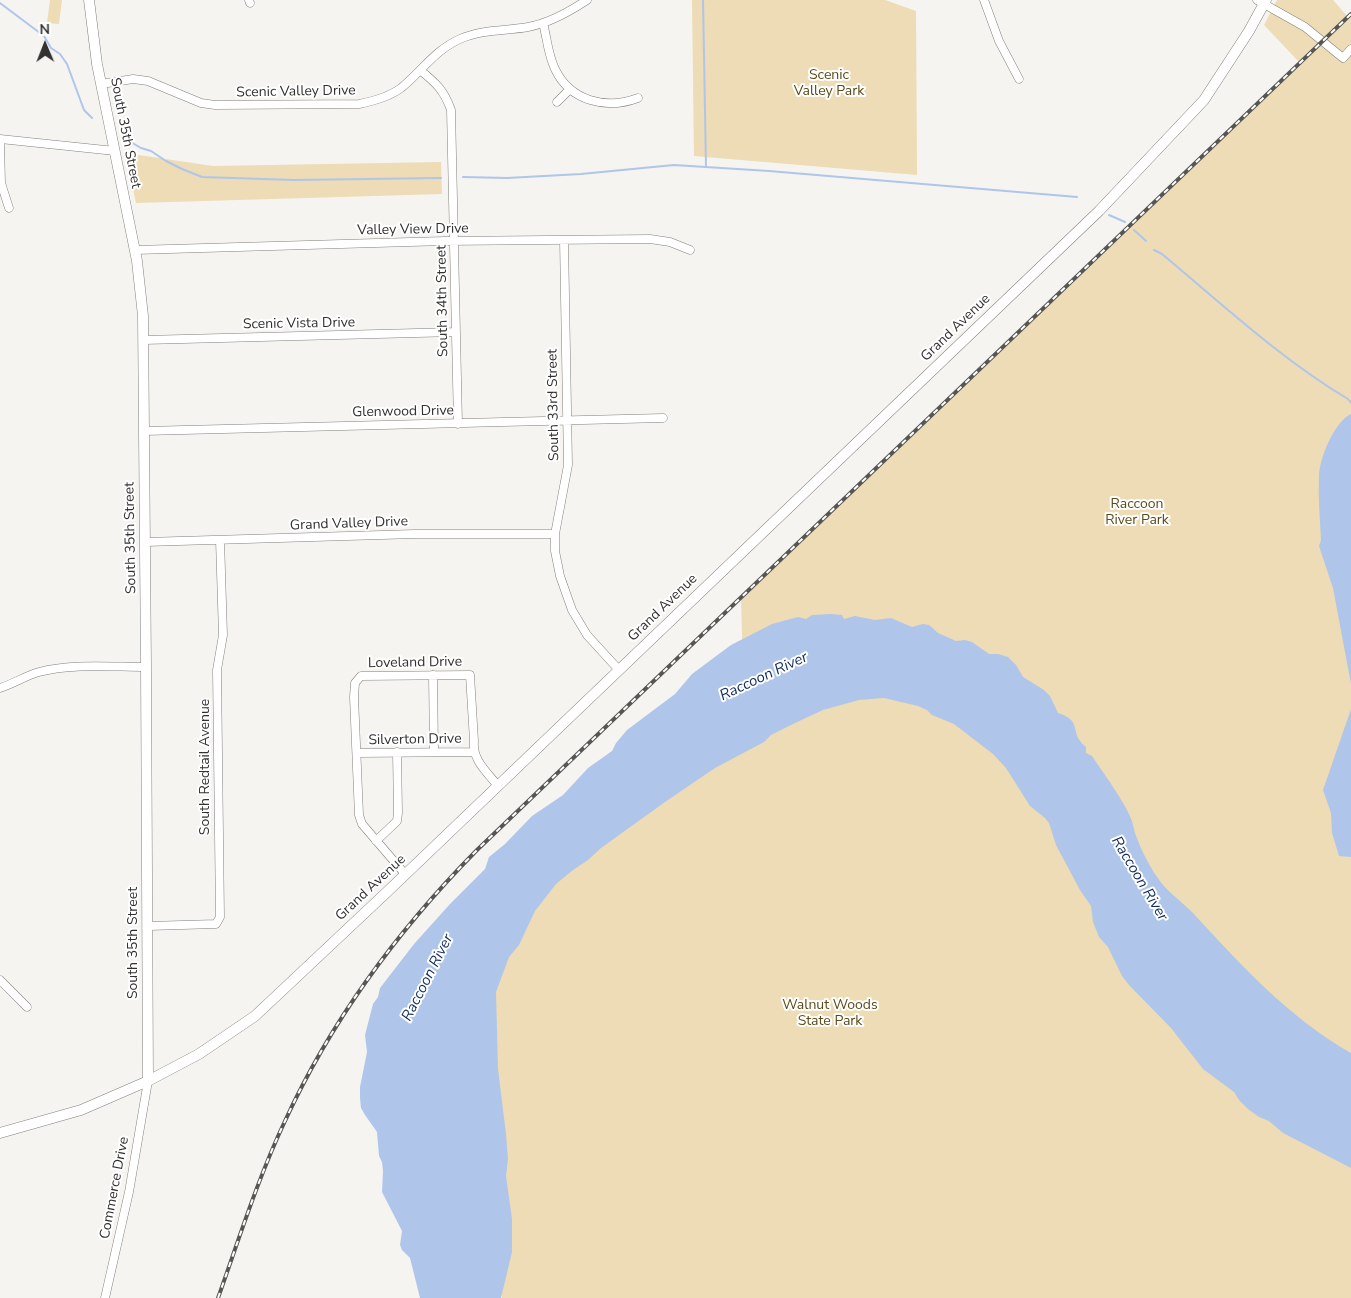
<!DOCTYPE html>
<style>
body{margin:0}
#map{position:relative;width:1351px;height:1298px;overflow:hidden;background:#f5f4f1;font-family:"Nunito Sans",sans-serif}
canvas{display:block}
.north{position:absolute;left:20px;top:20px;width:50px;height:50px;-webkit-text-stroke:4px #fff;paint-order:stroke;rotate:359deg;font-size:14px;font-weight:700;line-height:20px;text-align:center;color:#313130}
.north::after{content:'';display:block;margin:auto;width:18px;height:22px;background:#313130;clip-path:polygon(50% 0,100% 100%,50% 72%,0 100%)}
</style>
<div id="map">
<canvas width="1351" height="1298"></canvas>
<div class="north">N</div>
</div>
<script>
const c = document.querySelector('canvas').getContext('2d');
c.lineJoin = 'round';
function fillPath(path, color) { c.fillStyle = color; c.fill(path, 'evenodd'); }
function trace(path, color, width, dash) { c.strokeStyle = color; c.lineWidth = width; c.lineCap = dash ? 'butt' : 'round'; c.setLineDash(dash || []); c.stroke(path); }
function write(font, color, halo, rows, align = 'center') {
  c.font = font + ' "Nunito Sans",sans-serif'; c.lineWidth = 4; c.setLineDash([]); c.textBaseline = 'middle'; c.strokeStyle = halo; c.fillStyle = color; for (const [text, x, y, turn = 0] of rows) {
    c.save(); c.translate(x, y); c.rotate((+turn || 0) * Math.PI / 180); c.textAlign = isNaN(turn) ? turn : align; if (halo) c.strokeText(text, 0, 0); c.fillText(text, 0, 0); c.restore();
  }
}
fillPath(new Path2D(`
 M50 0H62L59 24 47 23Z
 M692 0H885L916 11 917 175 694 156Z
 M1277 0H1333L1348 17 1351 14V1090L1232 1009 1058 726 743 668 741 598 1300 63 1264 25Z
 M125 153 213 166 441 162 442 194 136 203Z
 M906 687 962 703 1351 1139V1298H502L493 1178 483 931 756 723Z`), '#eddcb5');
fillPath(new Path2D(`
 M1351 414V684L1333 588 1319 546 1321 540C1320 519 1318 498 1319 477 1319 459 1334 422 1351 414Z
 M831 614 842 615 844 619 855 616 875 620 891 618 912 627 923 624 929 625 938 633 956 641 965 640 972 642 989 654H998L1008 657 1016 665 1023 677 1044 690 1050 696 1058 713C1084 721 1068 733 1086 747V753L1092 756C1104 774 1125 802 1132 821 1133 825 1134 829 1135 833 1140 847 1148 864 1157 877 1166 891 1180 900 1192 912 1240 964 1289 1018 1351 1053V1168L1283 1133 1269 1121 1259 1117 1248 1109 1239 1100 1234 1092 1203 1069 1171 1028 1129 985 1122 976 1108 947 1099 937 1093 922 1091 906 1080 890 1056 845 1049 823 1045 818 1030 806 1006 768 993 754 954 724 932 715 927 710 918 706 884 698 859 700 823 710 795 723 771 735 764 742 715 768 665 802 601 848 588 860 573 870 556 884 535 911 519 945 509 957 496 992 498 1069 506 1134 508 1159 506 1176 512 1219V1252L501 1298H420L410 1258 402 1250 400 1245 402 1231 382 1192 383 1171 382 1162 379 1156 377 1132 365 1115 361 1108 360 1098V1087L367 1052 365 1035 373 1004 378 997 380 988 414 944 450 904 485 869 489 857 505 844 532 816 563 795 588 768 612 751 616 743 627 730 675 694 692 674 731 645 772 624 798 617 806 619 812 615Z
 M1351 709V857L1339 856 1332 833 1331 813 1323 790Z`), '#afc6ea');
trace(new Path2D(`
 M703 0 706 167
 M0 3 44 36 51 48 60 54 67 64 84 110 92 118
 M124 138 141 148 151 151 166 161 182 169 202 177 294 180 441 178
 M463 177 507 178 581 174 674 165 769 171 1077 197
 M1109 215 1125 222
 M1134 230 1146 241
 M1154 250 1162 254C1222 304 1281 359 1348 399L1351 403`), '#afc6ea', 2);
const street = new Path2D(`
 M249 0 250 3
 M984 0 999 41 1019 79
 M1257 0 1305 27 1343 58 1351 49
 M543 23C547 38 548 55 555 69 570 101 606 110 638 98
 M420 70C436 83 444 90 451 110L458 424
 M101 84 133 79 148 81 201 103 215 105 359 104C374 101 389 97 401 88 422 71 435 50 460 39 482 29 506 31 528 27 550 23 569 12 587 0
 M557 102 570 89
 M0 139 115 151
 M0 144 1 183 9 208
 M564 240 568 465 555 534V551L560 576 572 610 587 635 619 670
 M135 250 445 241 650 239 670 242 690 250
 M144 340 456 332
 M144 431 663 418
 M145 542 415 534H555
 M433 675 434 752
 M0 688C13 684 25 676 39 672 72 663 113 667 146 667
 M357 753 473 752
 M376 841 397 821 398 813 397 752
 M405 874 362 824 359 815 354 697 355 683 361 676 470 675 474 741C472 760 487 772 498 786
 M148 926 216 924 220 917 217 670 223 635 220 540
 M0 980 27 1007
 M105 1298 129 1192 148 1081`);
const secondary = new Path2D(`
 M89 0 97 64 137 261 143 316 146 667 148 1081
 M0 1133 81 1110 148 1081 199 1054 255 1016 388 891 1099 211 1204 100 1249 31 1266 0`);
trace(street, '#81807d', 9);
trace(secondary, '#81807d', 11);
trace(street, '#fff', 8);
trace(secondary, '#fff', 10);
const rail = new Path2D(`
 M218 1298C239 1239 258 1178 285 1121 332 1019 398 930 477 850L1351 14`);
trace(rail, '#565654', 4);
trace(rail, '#fff', 2, [5.5]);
write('14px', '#5c4a19', '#fff', [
 ["Scenic",829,76],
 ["Valley Park",829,92],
 ["Raccoon",1137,505],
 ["River Park",1137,521],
 ["Walnut Woods",830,1006],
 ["State Park",830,1022]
]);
write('14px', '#313130', '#fff', [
 ["Scenic Valley Drive",296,92,-1],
 ["South 35th Street",125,133,79],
 ["Valley View Drive",413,230,-1],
 ["South 34th Street",443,301,-91],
 ["Scenic Vista Drive",299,324,-1],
 ["Grand Avenue",956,328,-44],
 ["South 33rd Street",554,405,-91],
 ["Glenwood Drive",403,412,-1],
 ["Grand Valley Drive",349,524,-2],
 ["South 35th Street",131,538,-91],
 ["Grand Avenue",663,608,-44],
 ["Loveland Drive",415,663,-1],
 ["Silverton Drive",415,740,-1],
 ["South Redtail Avenue",206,767,-90],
 ["Grand Avenue",371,888,-43],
 ["South 35th Street",134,943,-90],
 ["Commerce Drive",115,1188,-79]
]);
write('italic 15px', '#122d5a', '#fff', [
 ["Raccoon River",764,677,-25],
 ["Raccoon River",1139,879,59],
 ["Raccoon River",428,978,-63]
]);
</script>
